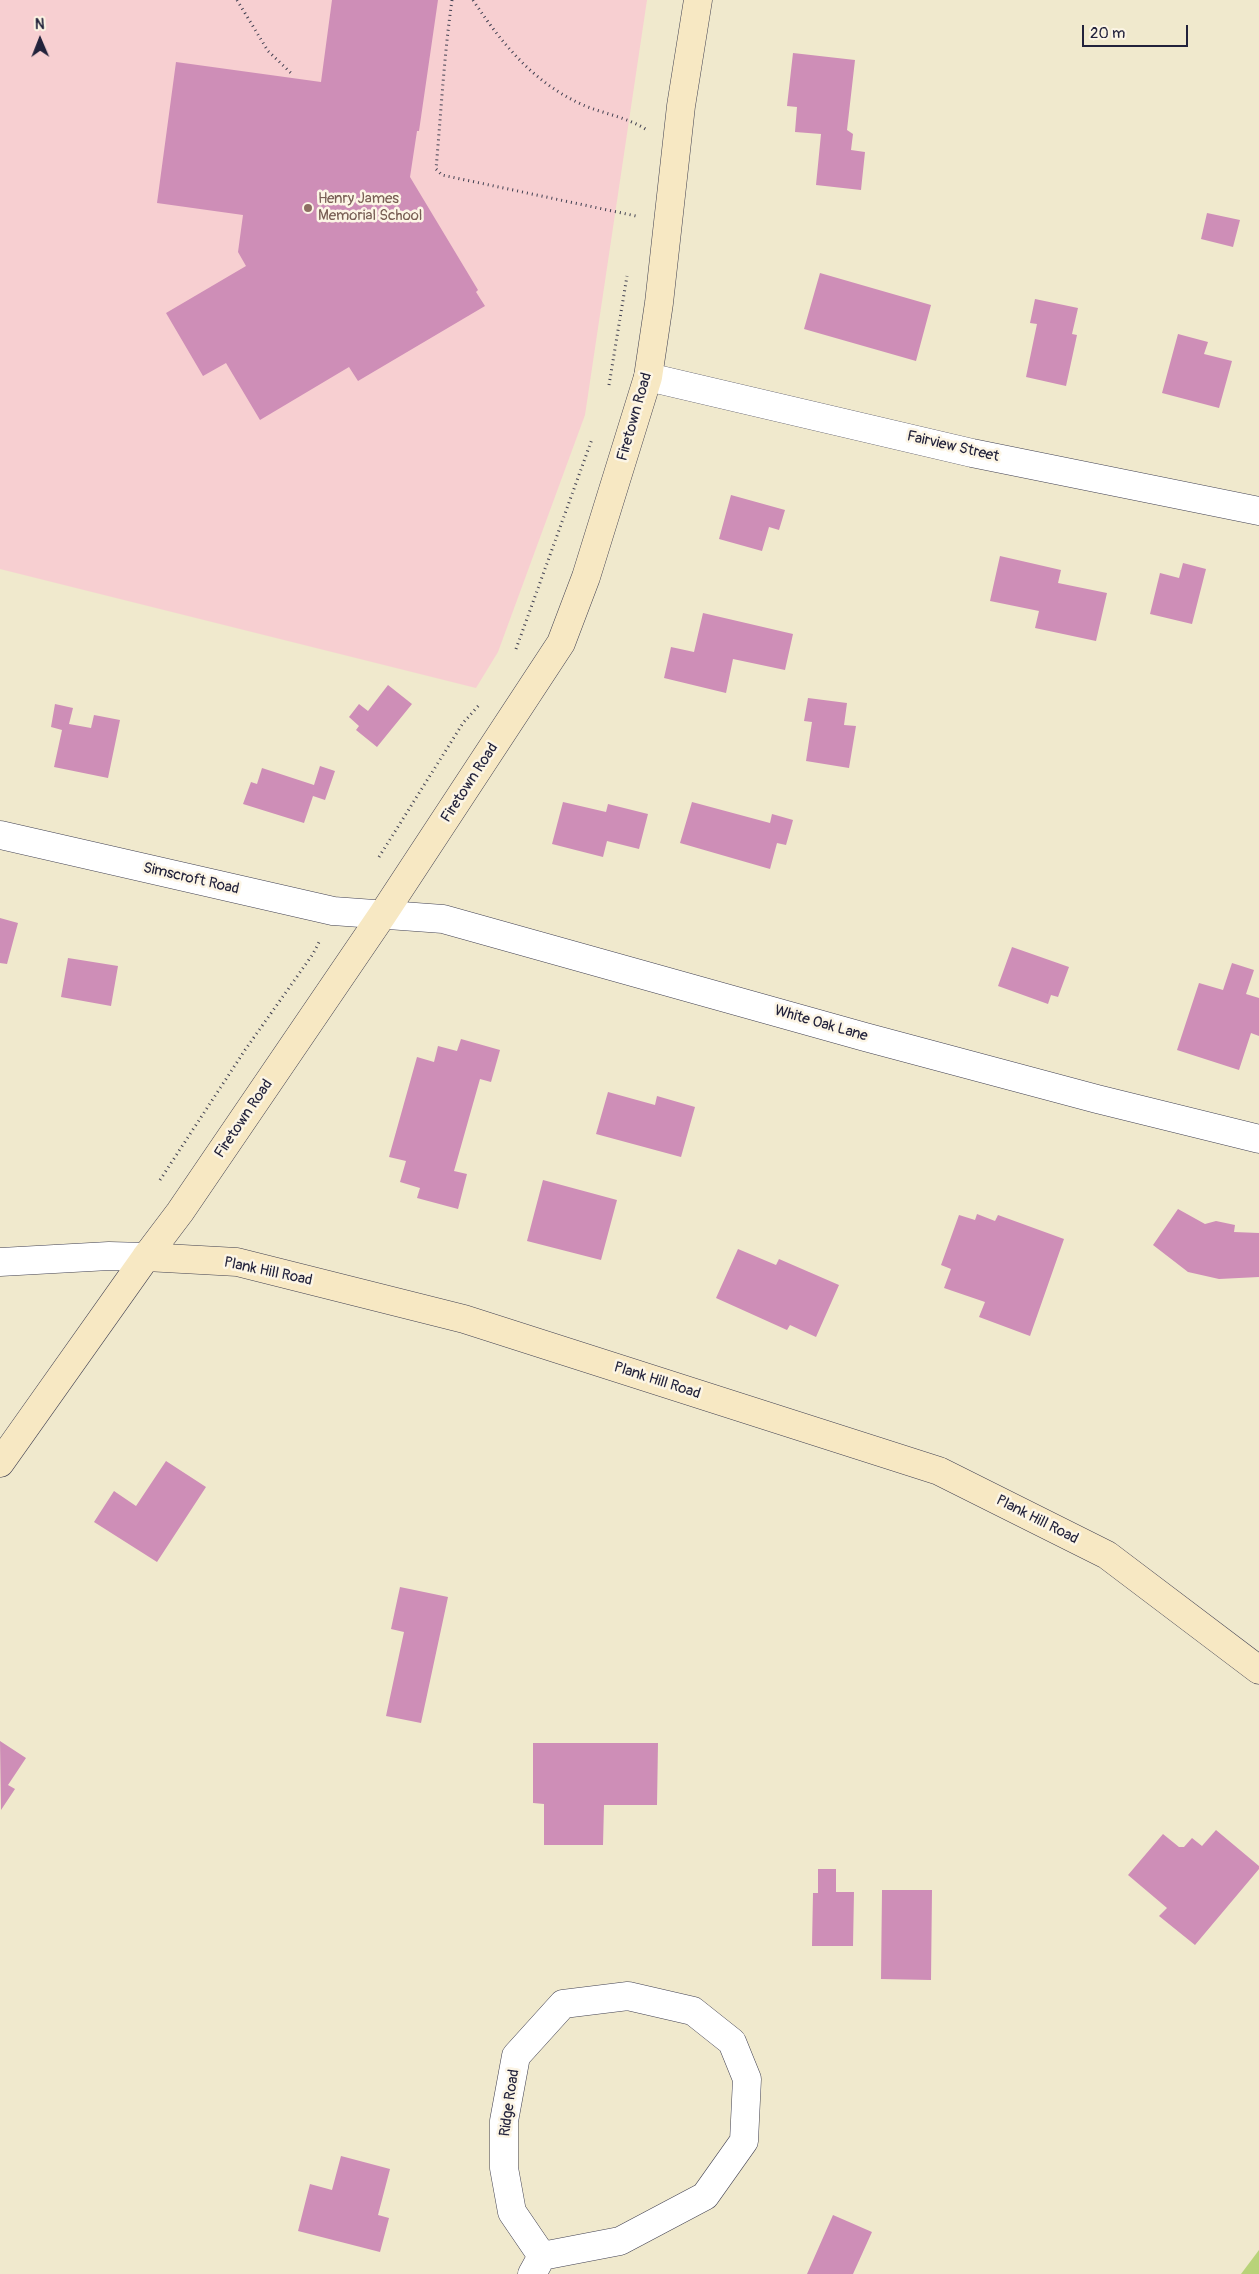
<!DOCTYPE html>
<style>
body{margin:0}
#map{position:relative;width:1259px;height:2274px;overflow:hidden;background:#f0e9cd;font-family:Pangolin,sans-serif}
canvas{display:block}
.north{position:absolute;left:15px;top:15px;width:50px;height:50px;-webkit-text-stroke:4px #fcf5e5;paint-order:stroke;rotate:359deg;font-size:14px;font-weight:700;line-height:20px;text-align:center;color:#22223b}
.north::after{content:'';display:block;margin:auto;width:18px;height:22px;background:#22223b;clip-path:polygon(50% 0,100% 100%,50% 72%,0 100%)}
.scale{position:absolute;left:1082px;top:25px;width:106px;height:22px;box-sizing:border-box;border:2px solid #22223b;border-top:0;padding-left:6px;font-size:15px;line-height:18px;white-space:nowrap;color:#22223b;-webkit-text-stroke:4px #fcf5e5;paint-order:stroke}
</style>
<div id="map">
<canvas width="1259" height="2274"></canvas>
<div class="north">N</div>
<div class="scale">20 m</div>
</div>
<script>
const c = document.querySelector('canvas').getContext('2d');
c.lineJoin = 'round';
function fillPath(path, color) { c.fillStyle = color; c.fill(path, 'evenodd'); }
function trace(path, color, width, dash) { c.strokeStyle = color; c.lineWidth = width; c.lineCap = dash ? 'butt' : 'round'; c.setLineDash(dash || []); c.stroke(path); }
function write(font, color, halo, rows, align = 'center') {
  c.font = font + ' Pangolin,sans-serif'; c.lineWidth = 5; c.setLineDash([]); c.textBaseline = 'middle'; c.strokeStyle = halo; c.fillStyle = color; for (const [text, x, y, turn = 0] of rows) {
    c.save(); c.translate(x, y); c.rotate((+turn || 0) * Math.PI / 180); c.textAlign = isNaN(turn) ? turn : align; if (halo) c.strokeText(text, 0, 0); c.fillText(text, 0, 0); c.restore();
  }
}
fillPath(new Path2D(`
 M0 0H647L585 415 498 652 476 688 0 569Z`), '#f7cfd1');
fillPath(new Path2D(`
 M1259 2250V2274H1241Z`), '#b8d379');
fillPath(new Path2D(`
 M332 0H438L419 131H417L410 177 478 290 476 292 485 306 358 381 349 367 260 420 226 363 203 376 166 313 246 266 238 252 243 215 157 203 176 62 321 82Z
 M793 53 855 60 847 130 853 134 851 150 865 152 861 190 816 185 821 134 795 132 797 107 787 106Z
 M1207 213 1240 220 1233 247 1201 239Z
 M820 273 931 305 916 361 804 329Z
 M1035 299 1078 308 1072 334 1077 335 1066 386 1026 377 1037 324 1030 323Z
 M1178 334 1208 342 1204 354 1232 361 1219 408 1162 393Z
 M731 495 785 510 779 530 769 527 762 551 719 539Z
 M1000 556 1061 570 1058 583 1107 593 1096 641 1035 628 1039 611 990 601Z
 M1183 563 1206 569 1192 624 1150 614 1160 573 1179 578Z
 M703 613 793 634 785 670 733 659 726 693 664 678 671 647 694 652Z
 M388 685 412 704 377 747 356 730 359 726 349 717 359 704 368 711Z
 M808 698 847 703 844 725 856 726 849 768 806 761 812 722 804 721Z
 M55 704 73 708 69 724 91 728 94 715 120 720 108 778 54 767 62 730 51 727Z
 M320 766 335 771 325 800 313 796 304 823 243 804 251 782 257 784 262 768 314 785Z
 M563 802 606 812 608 804 648 814 639 849 607 841 603 857 552 844Z
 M692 802 770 823 772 814 793 820 786 845 777 843 770 869 680 843Z
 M0 918 18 923 7 964 0 963Z
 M1012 947 1069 967 1058 997 1051 995 1048 1004 998 986Z
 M68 958 118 966 111 1006 61 997Z
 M1232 963 1254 970 1246 994 1259 998V1036L1251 1033 1239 1070 1177 1050 1199 983 1223 990Z
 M461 1039 500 1050 491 1082 480 1079 454 1171 467 1174 458 1209 417 1198 420 1188 400 1182 406 1161 389 1157 417 1057 434 1062 438 1046 457 1051Z
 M608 1092 655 1105 657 1096 695 1107 681 1157 596 1134Z
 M543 1180 617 1200 601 1260 527 1241Z
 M1178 1209 1205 1224 1216 1221 1235 1225 1234 1232 1259 1233V1277L1219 1279 1188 1272 1153 1245Z
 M977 1214 995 1221 998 1215 1064 1239 1030 1336 979 1317 985 1302 944 1288 951 1269 941 1265 959 1215 975 1220Z
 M738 1249 776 1265 779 1259 839 1285 816 1337 790 1325 787 1330 716 1298Z
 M166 1461 206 1487 157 1562 94 1522 114 1491 136 1506Z
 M400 1587 448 1597 421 1723 386 1716 404 1632 391 1629Z
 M0 1741 26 1758 8 1785 15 1789 1 1810Z
 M533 1743H658L657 1805H604L603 1845H544V1804L533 1803Z
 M1216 1830 1259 1866V1869L1195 1945 1159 1916 1167 1908 1128 1875 1163 1834 1179 1847H1184L1192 1838 1202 1846Z
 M818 1869H836V1892H854L853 1946H812L813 1893H818Z
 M882 1890H932L931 1980 881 1979Z
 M341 2156 390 2169 378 2215 389 2218 380 2252 298 2231 310 2184 332 2190Z
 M833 2215 872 2232 853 2274H807Z`), '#ce8eb7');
const street = new Path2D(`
 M648 377 972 453 1259 511
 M0 835 333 911 443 919 865 1037 1097 1099 1259 1139
 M0 1262 109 1256 146 1257
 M532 2274 542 2256 620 2241 705 2196 744 2141 747 2079 732 2042 693 2011 628 1996 563 2004 516 2056 504 2121V2168L512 2212 542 2256`);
const secondary = new Path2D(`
 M146 1257 237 1262 464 1319 939 1471 1107 1555 1259 1670
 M0 1463 146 1257 180 1212 383 914 561 643 586 577 648 377 659 303 681 106 698 0`);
trace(street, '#414051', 29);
trace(secondary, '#414051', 29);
trace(new Path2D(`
 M237 0 268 51 292 74
 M452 0C444 56 441 113 436 169L442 175 636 216
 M473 0C502 44 534 83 583 105 604 114 627 117 647 130
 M609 385 627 276
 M516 649 592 439
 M379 857 463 723 479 705
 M160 1180 245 1050 313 954 320 940`), '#414051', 3, [1, 4]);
trace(street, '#fff', 28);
trace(secondary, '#f7e8c3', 28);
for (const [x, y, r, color] of [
 [308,208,5,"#8d6e63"]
]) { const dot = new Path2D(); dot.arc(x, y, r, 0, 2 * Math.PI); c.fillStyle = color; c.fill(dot); trace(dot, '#fcf5e5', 2); }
write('15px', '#785e54', '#fcf5e5', [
 ["Henry James",318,199],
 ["Memorial School",318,216]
], 'left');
write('15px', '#22223b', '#fcf5e5', [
 ["Firetown Road",635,417,-74],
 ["Fairview Street",953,447,13],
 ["Firetown Road",470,783,-57],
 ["Simscroft Road",191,879,13],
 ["White Oak Lane",821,1024,16],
 ["Firetown Road",244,1119,-56],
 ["Plank Hill Road",268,1272,12],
 ["Plank Hill Road",657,1381,18],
 ["Plank Hill Road",1037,1520,27],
 ["Ridge Road",510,2103,-82]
]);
</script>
